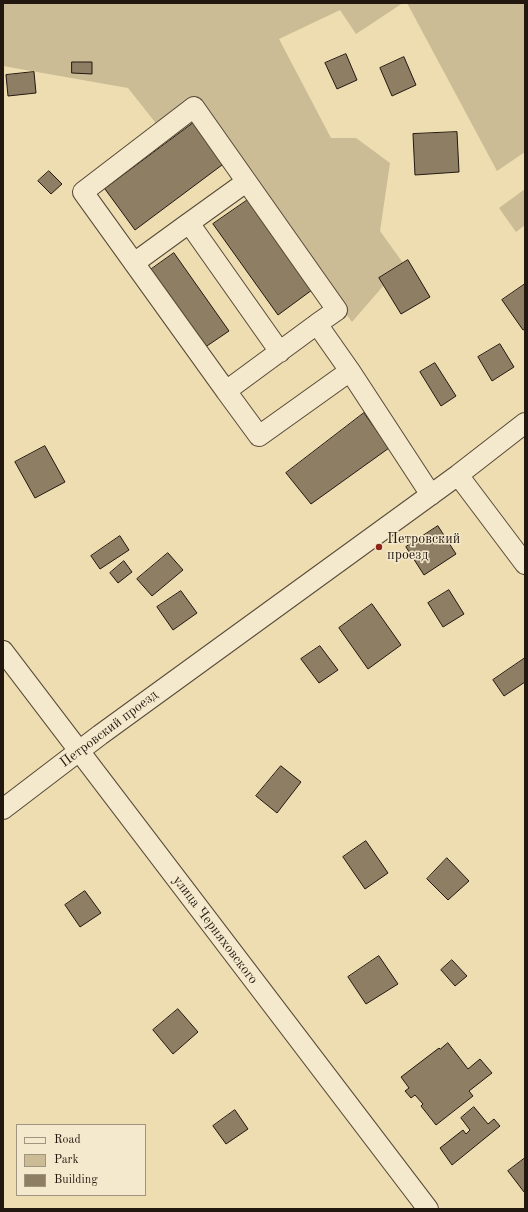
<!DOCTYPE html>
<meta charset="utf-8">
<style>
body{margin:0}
#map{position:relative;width:528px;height:1212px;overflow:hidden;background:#eeddb1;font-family:"Old Standard TT",serif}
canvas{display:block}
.frame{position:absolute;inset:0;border:4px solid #231810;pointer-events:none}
.legend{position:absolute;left:16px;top:1124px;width:130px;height:72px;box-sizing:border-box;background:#f4e9cc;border:1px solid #a09581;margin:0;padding:5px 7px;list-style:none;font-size:12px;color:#231810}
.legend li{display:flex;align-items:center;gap:8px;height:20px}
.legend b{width:20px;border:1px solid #a09581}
</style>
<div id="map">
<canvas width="528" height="1212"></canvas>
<div class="frame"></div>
<ul class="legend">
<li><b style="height:5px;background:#f4e9cc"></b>Road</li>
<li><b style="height:11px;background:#cbbc96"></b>Park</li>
<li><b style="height:11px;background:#8d7e64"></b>Building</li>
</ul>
</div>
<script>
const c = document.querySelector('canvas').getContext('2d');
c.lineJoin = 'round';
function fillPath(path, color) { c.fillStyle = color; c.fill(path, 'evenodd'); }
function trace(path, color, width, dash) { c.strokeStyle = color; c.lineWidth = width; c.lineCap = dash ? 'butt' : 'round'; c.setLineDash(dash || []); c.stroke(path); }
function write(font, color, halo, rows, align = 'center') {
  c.font = font + ' "Old Standard TT",serif'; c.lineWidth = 3; c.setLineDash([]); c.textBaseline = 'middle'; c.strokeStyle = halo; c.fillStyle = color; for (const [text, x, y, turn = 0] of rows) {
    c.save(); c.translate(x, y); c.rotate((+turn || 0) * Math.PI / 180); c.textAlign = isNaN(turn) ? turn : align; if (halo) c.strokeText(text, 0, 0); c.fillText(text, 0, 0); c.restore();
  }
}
fillPath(new Path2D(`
 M3 3H403L356 34 340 10 279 39 331 138H356L390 163 380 231 403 263 352 322 210 122 170 141 128 88 3 66Z
 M407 3H525V152L497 171Z
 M525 189V225L516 232 499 208Z`), '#cbbc96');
const building = new Path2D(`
 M346 54 357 80 337 89 325 63Z
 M404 57 416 85 392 96 380 68Z
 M72 62H92V74L72 73Z
 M34 72 36 93 8 96 6 75Z
 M196 121 226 162 135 230 105 189Z
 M457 132 459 172 415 175 413 134Z
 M49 171 62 184 51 194 38 181Z
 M252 197 316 287 278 315 213 224Z
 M174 253 229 331 201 350 146 273Z
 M408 260 430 297 401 314 379 278Z
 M525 284V329L523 330 502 300Z
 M500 344 514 367 492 381 478 357Z
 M435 363 456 396 441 406 420 372Z
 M364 413 389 448 311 504 286 473Z
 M45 446 65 482 35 498 15 462Z
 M438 526 456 554 424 575 406 547Z
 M120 536 129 550 100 569 91 556Z
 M168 553 183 570 152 596 137 579Z
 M124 561 132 572 118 583 110 573Z
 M449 590 464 614 443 627 428 603Z
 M181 591 197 613 173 630 157 607Z
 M372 604 401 645 368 669 339 628Z
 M320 646 338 670 319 683 301 659Z
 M525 658V682L504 696 493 680Z
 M281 766 301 782 277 813 256 796Z
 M366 841 388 873 365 889 343 857Z
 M447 858 469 881 448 900 427 879Z
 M85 891 101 913 80 927 65 905Z
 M379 956 398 984 366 1004 348 977Z
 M452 960 467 976 455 986 441 970Z
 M178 1009 198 1032 173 1054 153 1030Z
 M448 1043 468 1069 480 1059 492 1073 469 1091 473 1096 436 1125 421 1106 423 1104 415 1095 411 1098 405 1091 409 1088 401 1077 439 1048 440 1049Z
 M474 1107 488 1124 494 1119 500 1126 452 1165 440 1148 463 1130 466 1134 470 1130 461 1118Z
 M235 1110 248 1129 226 1144 213 1126Z
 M525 1158V1191L524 1192 508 1171Z`);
fillPath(building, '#8d7e64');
trace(building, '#231810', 1);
const minor = new Path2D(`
 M189 223 246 182
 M134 263 189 223 280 352
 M317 324 337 310 194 107 83 192 226 391 317 324 350 371 431 495
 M226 391 259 436 350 371
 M458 475 525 564
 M3 651 428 1209
 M3 809 100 735 458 475 525 423`);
trace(minor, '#564938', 22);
trace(minor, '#f4e9cc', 20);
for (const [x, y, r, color] of [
 [379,547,4,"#8f2418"]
]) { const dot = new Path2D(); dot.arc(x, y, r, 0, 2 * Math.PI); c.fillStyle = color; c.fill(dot); trace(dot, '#f4e9cc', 1.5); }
write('14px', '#231810', '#f4e9cc', [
 ["Петровский",387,539],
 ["проезд",387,555]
], 'left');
write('14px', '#231810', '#f4e9cc', [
 ["Петровский проезд",109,729,-37],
 ["улица Черняховского",215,930,53]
]);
</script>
